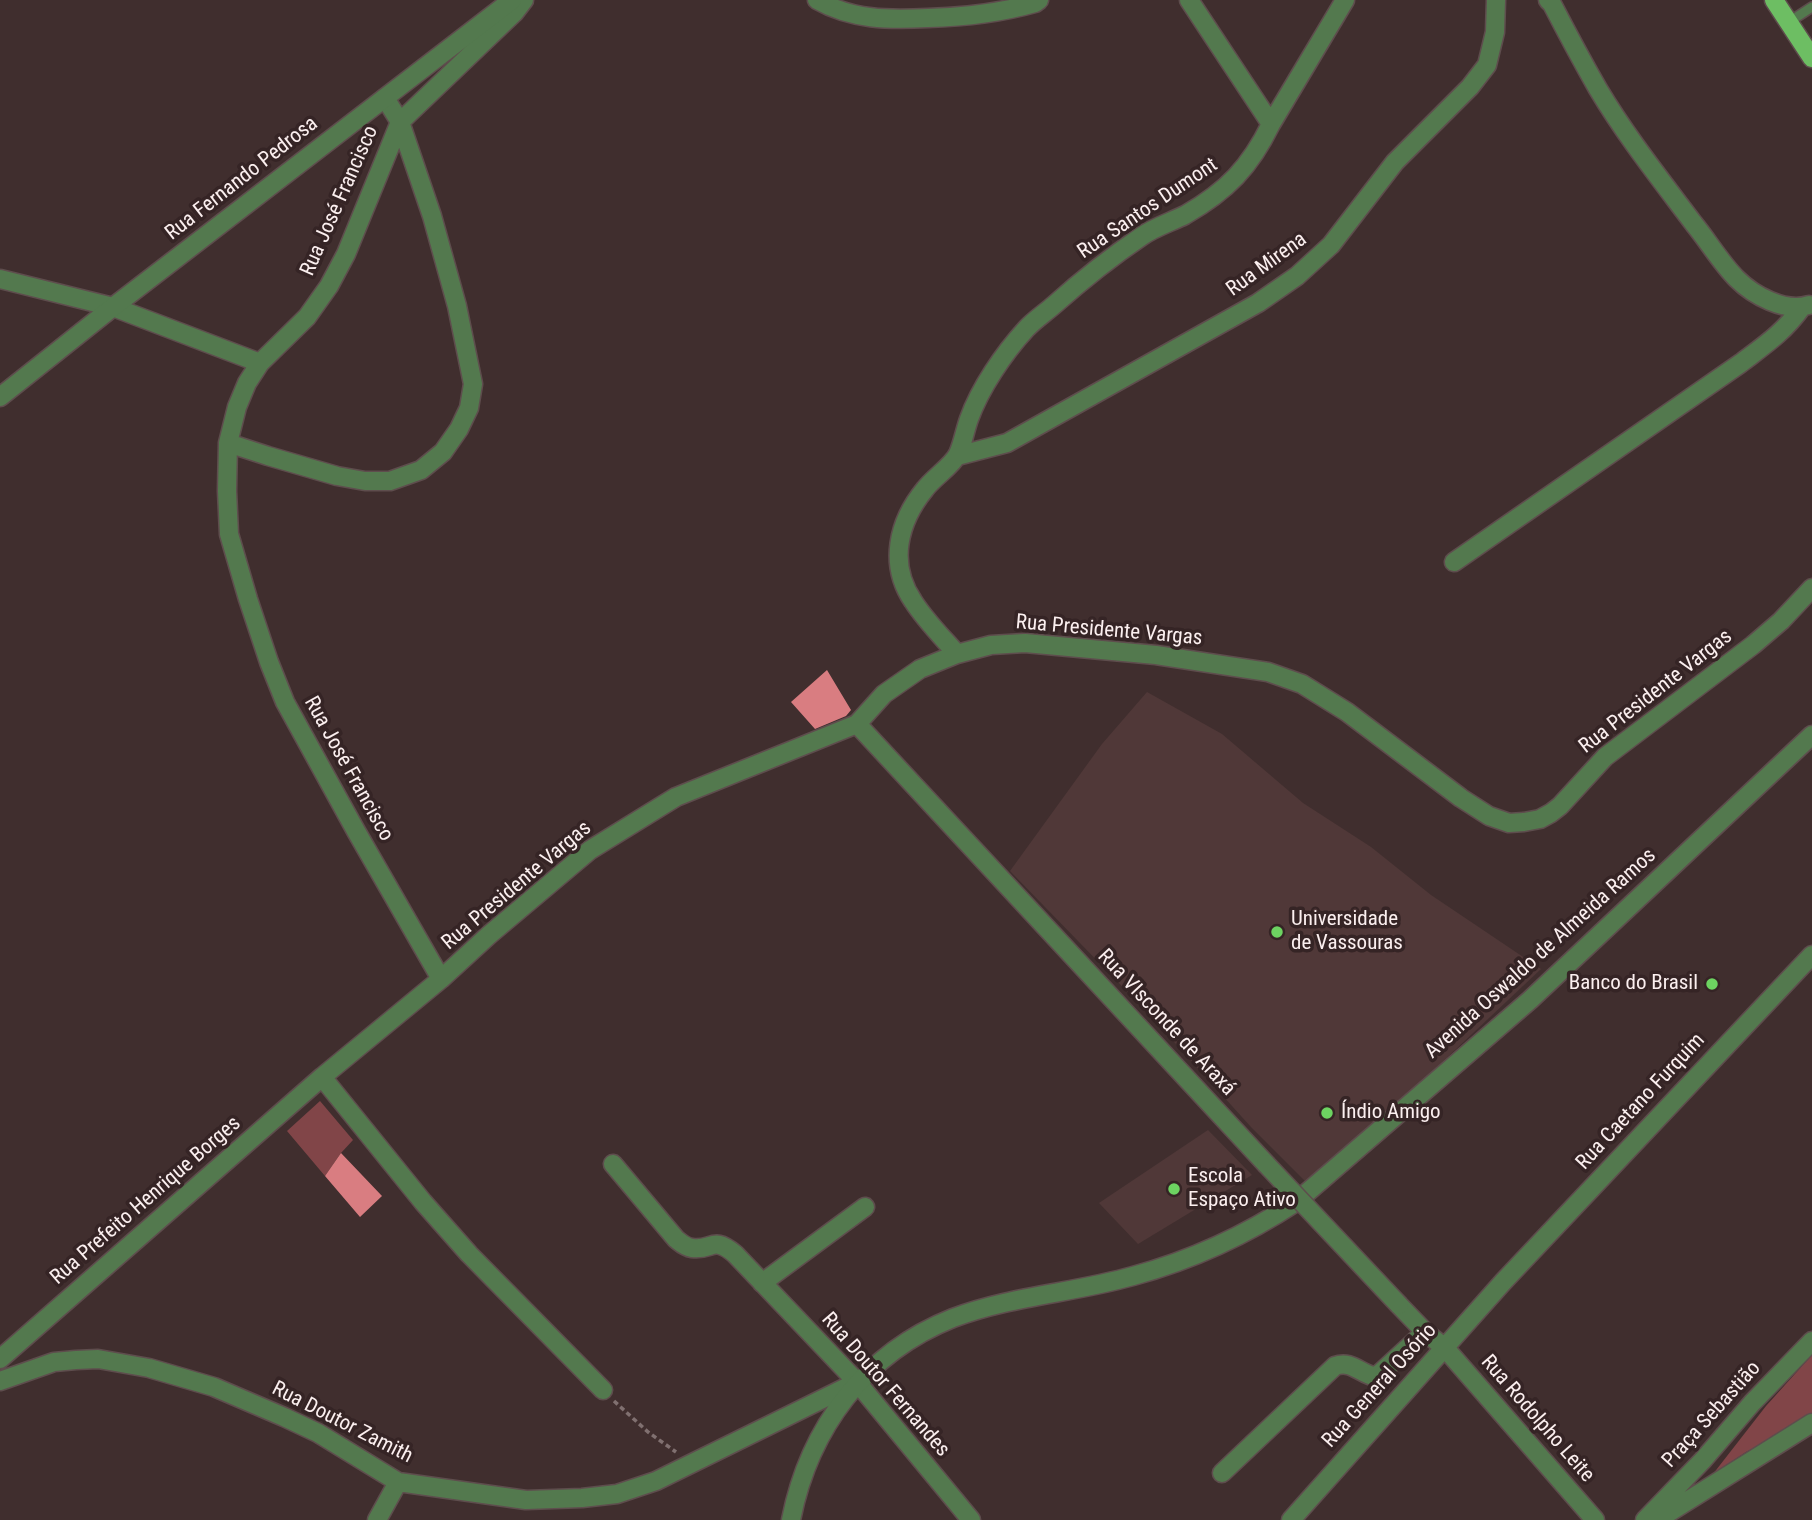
<!DOCTYPE html>
<meta charset="utf-8">
<style>
body{margin:0}
canvas{display:block;background:#402e2e}
</style>
<canvas width="1812" height="1520"></canvas>
<script>
const c = document.querySelector('canvas').getContext('2d');
c.lineJoin = 'round';
function fillPath(path, color) { c.fillStyle = color; c.fill(path, 'evenodd'); }
function trace(path, color, width, dash) { c.strokeStyle = color; c.lineWidth = width; c.lineCap = dash ? 'butt' : 'round'; c.setLineDash(dash || []); c.stroke(path); }
function write(font, color, halo, rows, align = 'center') {
  c.font = font + ' "Roboto Condensed",sans-serif'; c.lineWidth = 7; c.setLineDash([]); c.textBaseline = 'middle'; c.strokeStyle = halo; c.fillStyle = color; for (const [text, x, y, turn = 0] of rows) {
    c.save(); c.translate(x, y); c.rotate((+turn || 0) * Math.PI / 180); c.textAlign = isNaN(turn) ? turn : align; if (halo) c.strokeText(text, 0, 0); c.fillText(text, 0, 0); c.restore();
  }
}
fillPath(new Path2D(`
 M1147 692 1222 734 1303 803 1371 847 1431 895 1541 969 1403 1099 1305 1181 1251 1127 1148 1013 1010 871 1102 744Z
 M1208 1130 1252 1175 1138 1244 1099 1203Z`), '#503838');
fillPath(new Path2D(`
 M320 1101 353 1140 341 1153 325 1176 287 1131Z
 M1812 1355V1416L1788 1431 1746 1452 1713 1474 1766 1406Z`), '#814548');
fillPath(new Path2D(`
 M827 670 851 710 846 716 815 729 791 702Z
 M341 1153 382 1196 360 1217 325 1176Z`), '#d97d81');
const service = new Path2D(`
 M1789 22 1812 7`);
const minor = new Path2D(`
 M817 0C852 20 889 20 928 18 965 17 1000 13 1035 3L1039 0
 M1189 0 1271 124
 M1548 0 1552 4C1567 33 1582 61 1598 89 1626 136 1661 180 1694 224 1708 241 1721 263 1737 279 1753 295 1785 313 1809 305
 M0 279 113 307 260 363
 M228 443 268 456 337 476 365 481H390L421 470 443 452 459 429 469 408 473 384 457 306 432 216 400 122 385 98
 M957 456 1007 443 1258 303 1297 276 1331 245 1395 162 1470 87 1487 65 1495 32 1496 0
 M1454 562 1741 363C1766 344 1783 333 1802 307
 M957 654C942 637 925 620 913 601 888 564 898 522 925 489 934 477 952 466 958 454 963 443 965 430 969 419 980 388 1004 353 1026 329 1034 320 1045 313 1054 305 1082 280 1111 257 1142 236 1155 227 1171 222 1185 215 1227 191 1250 167 1271 124L1345 0
 M857 724 1266 1164
 M441 979 356 831 285 702 269 662 248 599 229 534 227 491 228 443 237 407 247 383 260 363 307 317 329 286 346 254 400 122 514 13 524 0
 M322 1077 423 1202 469 1254 603 1390
 M613 1164 676 1239C681 1243 685 1247 692 1248 713 1251 712 1235 735 1254L857 1382 971 1520
 M762 1283 865 1207
 M1399 1305 1425 1332 1445 1348 1595 1520
 M0 1359 322 1077 441 979 489 935 590 850 676 797 857 724 884 694 920 669 957 654 991 645 1025 643 1156 655 1268 672 1302 684 1347 712 1461 798 1489 816 1509 823 1524 822 1540 819 1551 813 1560 806 1605 757 1753 645 1781 621 1812 588
 M0 1381 54 1362 76 1360 98 1359 149 1368 214 1387 284 1417 318 1433 398 1482 526 1500 582 1498 617 1494 656 1481 857 1382
 M1222 1473 1335 1366C1352 1360 1360 1374 1376 1377L1425 1332
 M377 1520 398 1482
 M1291 1520 1503 1282 1812 955
 M1645 1520 1703 1460 1752 1403 1812 1341
 M1657 1520 1812 1423`);
const tertiary = new Path2D(`
 M0 397 113 307 512 0
 M791 1520C809 1428 865 1353 953 1318 1010 1296 1074 1293 1133 1276 1192 1260 1246 1235 1296 1202L1530 1000 1812 735`);
const primary = new Path2D(`
 M1774 0 1812 58`);
trace(service, '#5e4d4d', 12);
trace(minor, '#5e4d4d', 21);
trace(tertiary, '#5e4d4d', 21);
trace(primary, '#5e4d4d', 21);
trace(new Path2D(`
 M614 1401 648 1432 676 1452`), '#807070', 3.5, [5, 3.5]);
trace(service, '#53794e', 9);
trace(minor, '#53794e', 18);
trace(tertiary, '#53794e', 18);
trace(primary, '#6dbe63', 18);
const minorBridge = new Path2D(`
 M1266 1164 1399 1305`);
trace(minorBridge, '#5e4d4d', 21, []);
trace(minorBridge, '#53794e', 18);
for (const [x, y, r, color] of [
 [1277,932,7,"#6dd361"],
 [1712,984,7,"#6dd361"],
 [1327,1113,7,"#6dd361"],
 [1174,1189,7,"#6dd361"]
]) { const dot = new Path2D(); dot.arc(x, y, r, 0, 2 * Math.PI); c.fillStyle = color; c.fill(dot); trace(dot, '#352425', 2.5); }
write('21px', '#fbefef', '#352425', [
 ["Rua Fernando Pedrosa",242,179,-38],
 ["Rua José Francisco",340,201,-66],
 ["Rua Santos Dumont",1148,209,-34],
 ["Rua Mirena",1267,265,-36],
 ["Rua Presidente Vargas",1109,631,5],
 ["Rua Presidente Vargas",1656,692,-38],
 ["Rua José Francisco",348,769,61],
 ["Rua Presidente Vargas",517,886,-40],
 ["Avenida Oswaldo de Almeida Ramos",1541,954,-42],
 ["Rua VIsconde de Araxá",1166,1023,47],
 ["Rua Caetano Furquim",1641,1102,-47],
 ["Rua Prefeito Henrique Borges",146,1201,-41],
 ["Rua Doutor Fernandes",885,1385,49],
 ["Rua General Osório",1380,1386,-48],
 ["Praça Sebastião",1712,1415,-48],
 ["Rua Rodolpho Leite",1537,1419,49],
 ["Rua Doutor Zamith",342,1423,27]
]);
write('21px', '#fbefef', '#352425', [
 ["Universidade",1291,920],
 ["de Vassouras",1291,944],
 ["Banco do Brasil",1698,984,"right"],
 ["Índio Amigo",1341,1113],
 ["Escola",1188,1177],
 ["Espaço Ativo",1188,1201]
], 'left');
</script>
